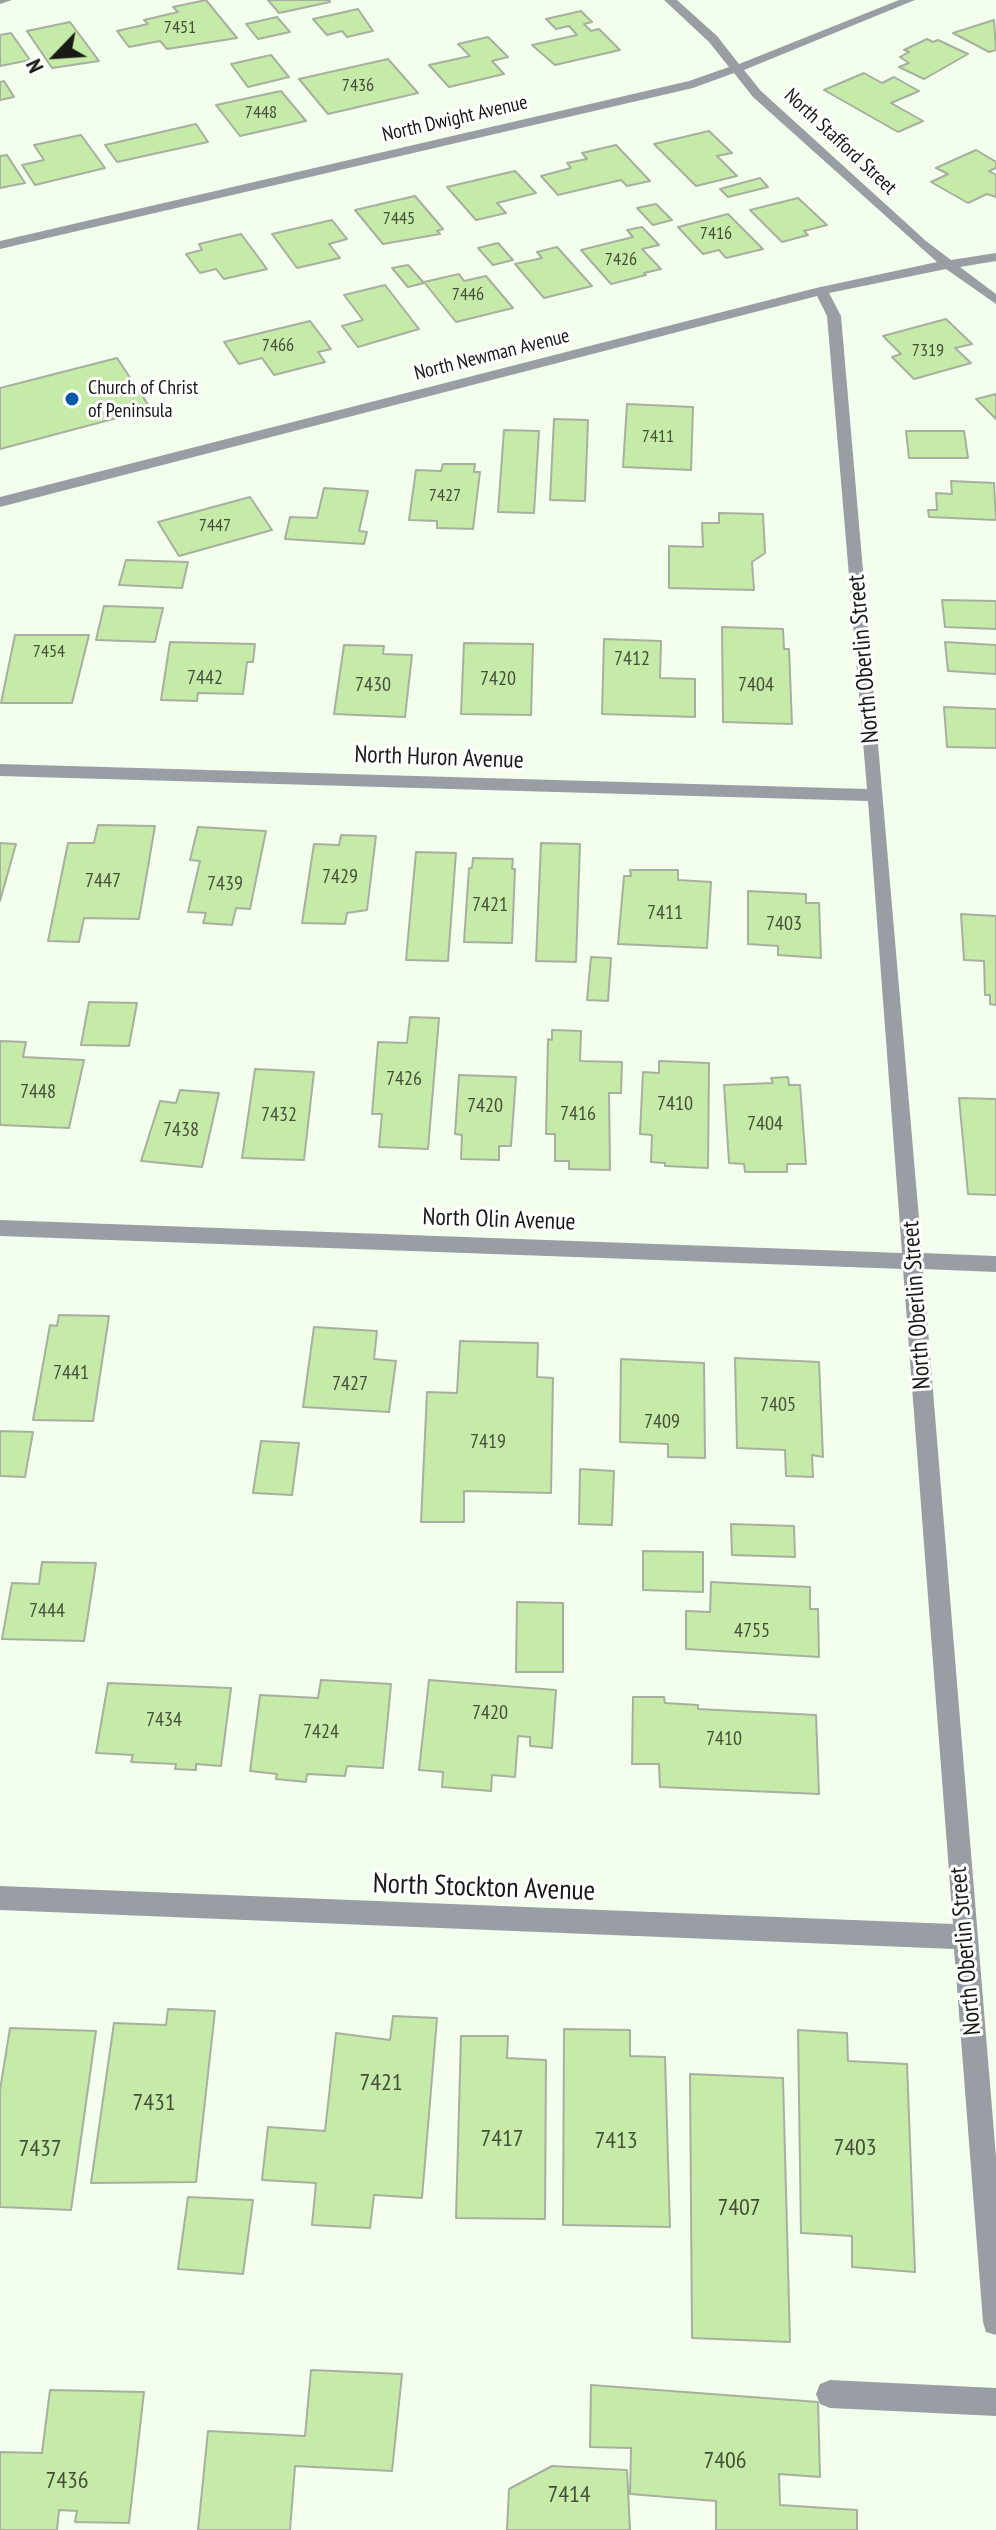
<!DOCTYPE html>
<style>
body{margin:0}
#map{position:relative;width:996px;height:2530px;overflow:hidden;background:#f4feec;font-family:"PT Sans Narrow",sans-serif}
canvas{display:block}
.north{position:absolute;left:16px;top:16px;width:80px;height:80px;-webkit-text-stroke:6px #fff;paint-order:stroke;rotate:245deg;font-size:22px;font-weight:700;line-height:32px;text-align:center;color:#181b15}
.north::after{content:'';display:block;margin:auto;width:28px;height:36px;background:#181b15;clip-path:polygon(50% 0,100% 100%,50% 72%,0 100%)}
</style>
<div id="map">
<canvas width="996" height="2530"></canvas>
<div class="north">N</div>
</div>
<script>
const c = document.querySelector('canvas').getContext('2d');
c.lineJoin = 'round';
function fillPath(path, color) { c.fillStyle = color; c.fill(path, 'evenodd'); }
function trace(path, color, width, dash) { c.strokeStyle = color; c.lineWidth = width; c.lineCap = dash ? 'butt' : 'round'; c.setLineDash(dash || []); c.stroke(path); }
function write(font, color, halo, rows, align = 'center') {
  c.font = font + ' "PT Sans Narrow",sans-serif'; c.lineWidth = 6; c.setLineDash([]); c.textBaseline = 'middle'; c.strokeStyle = halo; c.fillStyle = color; for (const [text, x, y, turn = 0] of rows) {
    c.save(); c.translate(x, y); c.rotate((+turn || 0) * Math.PI / 180); c.textAlign = isNaN(turn) ? turn : align; if (halo) c.strokeText(text, 0, 0); c.fillText(text, 0, 0); c.restore();
  }
}
const building = new Path2D(`
 M206 0 237 38 167 49 160 41 129 47 117 31 148 24 144 20 178 12 173 7Z
 M268 0H329L330 2 279 13Z
 M358 9 373 31 347 37 342 31 327 35 313 19Z
 M581 11 592 22 584 24 591 31 599 29 620 50 555 65 532 45 577 35 569 26 556 29 546 19Z
 M277 17 290 32 258 39 246 24Z
 M994 20 996 50 989 52 953 33Z
 M70 22 99 61 52 68 27 31Z
 M11 33 30 60 0 66V35Z
 M488 37 508 57 492 61 504 74 449 87 429 65 470 56 458 44Z
 M927 39 933 42 938 40 968 54 924 79 899 67 909 63 900 57 909 52 904 50Z
 M271 55 289 77 248 87 231 64Z
 M388 59 418 93 328 114 299 79Z
 M864 73 882 83 894 77 919 91 891 103 923 121 898 132 824 90Z
 M4 81 14 97 0 100V82Z
 M281 91 306 121 240 136 216 105Z
 M196 124 208 142 117 162 105 145Z
 M709 131 732 153 717 156 737 176 696 186 654 144Z
 M81 135 105 168 35 185 22 165 44 160 34 145Z
 M616 145 650 181 627 186 621 180 558 195 541 176 571 168 567 163 587 159 582 153Z
 M976 150 996 162V168L989 171 996 175V197L987 194 968 203 931 182 948 174 936 168Z
 M7 155 25 183 0 188V156Z
 M515 171 536 193 497 203 506 213 476 220 447 187Z
 M760 178 768 187 728 197 720 189Z
 M415 196 443 229 437 231 440 234 383 244 355 210Z
 M798 198 827 225 804 231 808 235 782 242 750 210Z
 M656 204 672 220 653 225 637 208Z
 M728 214 763 249 726 258 719 250 703 254 678 227Z
 M332 220 347 239 329 244 340 258 297 268 272 234Z
 M642 227 659 245 642 249 661 269 644 273 646 275 611 284 581 250 633 237 627 230Z
 M241 234 267 269 224 279 216 269 200 273 186 254 202 250 199 244Z
 M498 243 513 260 493 265 478 248Z
 M557 247 592 286 544 298 515 264 542 258 537 252Z
 M408 265 424 283 408 287 392 268Z
 M459 274 464 281 486 276 513 308 456 322 424 282Z
 M385 285 419 329 358 347 342 326 363 320 344 295Z
 M946 319 972 344 955 348 971 363 914 379 892 357 901 354 883 336Z
 M310 321 331 349 318 352 325 362 274 375 262 358 239 364 224 342Z
 M117 358 151 409 0 449V388Z
 M996 394V419L976 399Z
 M627 404 693 407 691 470 623 467Z
 M554 419 588 420 585 501 550 500Z
 M504 430 539 431 534 513 498 512Z
 M906 431H964L968 458H909Z
 M443 464H475L474 472H480L473 529 437 528V521L409 520 416 470 441 471Z
 M951 481 994 483 996 520 929 517 928 510H937L936 493 952 494Z
 M324 488 368 491 359 531 367 532 364 544 285 539 290 517 317 518Z
 M250 497 272 530 179 556 158 522Z
 M719 513 763 514 765 553 752 562 754 590 669 588V546L703 547 702 523H719Z
 M126 560 188 562 182 588 119 585Z
 M942 600 996 601V629L945 627Z
 M104 606 163 608 155 642 96 640Z
 M722 627 783 629 784 649H789L792 724 723 722Z
 M15 635H89L72 703H1Z
 M604 639 661 641 660 678 695 679V717L602 714Z
 M170 642 255 644 253 662H247L243 694 198 693 197 701 161 700Z
 M945 642 996 645V674L948 671Z
 M464 643 533 644 531 715 461 714Z
 M344 645 384 646 383 654 412 655 405 717 334 714Z
 M944 707 996 709V748L947 747Z
 M98 825 155 826 139 919 84 918 79 942 48 941 68 843H94Z
 M198 827 266 831 250 909 236 908 232 925 203 923 206 913 188 912 200 861 190 860Z
 M341 835 376 836 367 910 347 913 345 924 302 923 314 844 339 845Z
 M0 843 16 844 0 901Z
 M541 843 580 844 576 962 536 961Z
 M416 852 456 853 448 961 406 960Z
 M473 858 513 859 512 869H515L512 943 464 942 469 868H472Z
 M630 870H678V880L711 882 707 948 618 944 624 876H631Z
 M748 891 806 894V903H819L821 958 778 955V946L748 944Z
 M961 914 996 916V1005L990 1004V995H985L984 961 964 960Z
 M591 957 611 958 608 1001 587 1000Z
 M89 1002 137 1003 129 1046 81 1045Z
 M410 1017 439 1018 428 1149 379 1147 382 1114H372L378 1042 407 1043Z
 M552 1030 581 1031 580 1061 622 1062 621 1093H609L610 1170 569 1169V1161H555V1134H546L548 1039 552 1040Z
 M0 1041 26 1042 23 1057 84 1060 69 1128 0 1125Z
 M659 1061 709 1063 708 1168 665 1166V1163L651 1162 652 1135 640 1134 643 1072 659 1073Z
 M255 1069 314 1072 304 1160 242 1158Z
 M459 1075 516 1077 511 1146H499V1160L461 1159 462 1135 455 1134Z
 M788 1077 789 1085H800L806 1164H787V1172H745L744 1164 729 1163 724 1085 773 1083 771 1078Z
 M180 1090 219 1093 202 1167 141 1161 160 1101 176 1103Z
 M959 1098 996 1099V1195L968 1194Z
 M59 1315 109 1316 93 1421 33 1420 50 1325 57 1326Z
 M314 1327 377 1331 374 1359 396 1361 389 1412 303 1407Z
 M460 1341 538 1343 537 1377 553 1378 551 1493 464 1491V1522H421L427 1392 457 1393Z
 M735 1358 819 1362 823 1457 812 1455 813 1477 786 1476 785 1450 737 1448Z
 M621 1359 704 1363 705 1458 668 1457V1444L620 1442Z
 M0 1431 33 1432 25 1477 0 1476Z
 M261 1441 299 1443 292 1495 253 1493Z
 M580 1469 614 1471 612 1525 579 1524Z
 M731 1524 794 1526 795 1557 732 1555Z
 M643 1551 703 1552V1592L643 1590Z
 M42 1562 96 1563 84 1641 2 1639 12 1583 39 1584Z
 M711 1582 810 1587V1609H818L819 1657 686 1649V1611L710 1612Z
 M517 1602 563 1603V1672H516Z
 M321 1680 391 1684 383 1768 347 1766 345 1776 307 1774 306 1782 276 1779 277 1774 250 1771 260 1695 318 1698Z
 M429 1680 556 1690 552 1748 530 1746V1737L518 1736 515 1777 492 1775 491 1791 442 1787 443 1772 419 1770Z
 M108 1683 231 1688 221 1766 196 1764V1770L175 1769 176 1764 131 1762 133 1755 96 1753Z
 M633 1697H664L665 1703 698 1705V1709L816 1715 819 1794 660 1787 659 1764H632Z
 M168 2009 215 2011 196 2182 91 2183 114 2023 166 2025Z
 M393 2016 437 2018 422 2198 374 2195 370 2228 312 2225 316 2183 262 2180 268 2127 325 2131 336 2033 390 2040Z
 M10 2028 96 2031 71 2210 0 2207V2090Z
 M564 2029 630 2030V2056L665 2057 670 2227 563 2225Z
 M798 2030 847 2033 848 2061 907 2064 915 2272 852 2267V2236L801 2233Z
 M461 2036H508L507 2058 546 2060 545 2219 456 2218Z
 M690 2074 783 2078 790 2342 692 2338Z
 M188 2197 253 2200 243 2274 178 2269Z
 M311 2370 402 2374 392 2471 295 2466 290 2530H198L208 2431 305 2436Z
 M591 2385 818 2402 820 2477 779 2474 780 2505 857 2510V2530H716V2501L630 2494 631 2448 590 2447Z
 M50 2390 144 2392 129 2523 75 2522 77 2511 59 2510 57 2530H0V2452L42 2453Z
 M552 2466 627 2470 630 2530H507L509 2489Z`);
fillPath(building, '#c6eaa7');
trace(building, '#a7b0a0', 2);
fillPath(new Path2D(`
 M830 2380 996 2388V2416L830 2408 820 2404 816 2394 820 2384Z`), '#999ea5');
fillPath(new Path2D(`
 M0 0H12L0 4Z
 M664 0H677L717 36 739 64 899 0H915L744 70 761 91 926 241 951 260 996 253V261L960 267 996 294V304L946 269 829 293 841 316 922 1253 996 1256V1272L923 1269 996 2157V2335L986 2332 983 2322 954 1949 0 1910V1886L953 1924 903 1269 0 1236V1220L902 1253 868 801 0 776V764L867 789 827 316 817 296 0 507V497L816 288 937 262 753 97 734 73 693 88 0 249V241L689 81 729 67 709 42Z`), '#999ea5');
for (const [x, y, r, color] of [
 [72,399,8,"#0559a7"]
]) { const dot = new Path2D(); dot.arc(x, y, r, 0, 2 * Math.PI); c.fillStyle = color; c.fill(dot); trace(dot, '#fff', 3); }
write('18px', '#444f3a', null, [
 ["7451",180,28],
 ["7436",358,86],
 ["7448",261,113],
 ["7445",399,219],
 ["7416",716,234],
 ["7426",621,260],
 ["7446",468,295],
 ["7466",278,346],
 ["7319",928,351],
 ["7411",658,437],
 ["7427",445,496],
 ["7447",215,526],
 ["7454",49,652]
]);
write('20px', '#181b15', '#fff', [
 ["North Dwight Avenue",455,119,-13],
 ["North Stafford Street",840,142,43],
 ["North Newman Avenue",492,355,-14]
]);
write('20px', '#181b15', '#fff', [
 ["Church of Christ",88,388],
 ["of Peninsula",88,411]
], 'left');
write('20px', '#444f3a', null, [
 ["7412",632,659],
 ["7442",205,678],
 ["7420",498,679],
 ["7430",373,685],
 ["7404",756,685],
 ["7429",340,877],
 ["7447",103,881],
 ["7439",225,884],
 ["7421",490,905],
 ["7411",665,913],
 ["7403",784,924],
 ["7426",404,1079],
 ["7448",38,1092],
 ["7410",675,1104],
 ["7420",485,1106],
 ["7416",578,1114],
 ["7432",279,1115],
 ["7404",765,1124],
 ["7438",181,1130],
 ["7441",71,1373],
 ["7427",350,1384],
 ["7405",778,1405],
 ["7409",662,1422],
 ["7419",488,1442],
 ["7444",47,1611],
 ["4755",752,1631],
 ["7420",490,1713],
 ["7434",164,1720],
 ["7424",321,1732],
 ["7410",724,1739]
]);
write('24px', '#181b15', '#fff', [
 ["North Oberlin Street",864,659,-95],
 ["North Huron Avenue",439,758,2],
 ["North Olin Avenue",499,1220,2],
 ["North Oberlin Street",917,1305,-94],
 ["North Oberlin Street",966,1951,-95]
]);
write('24px', '#444f3a', null, [
 ["7421",381,2083],
 ["7431",154,2103],
 ["7417",502,2139],
 ["7413",616,2141],
 ["7403",855,2148],
 ["7437",40,2149],
 ["7407",739,2208],
 ["7406",725,2461],
 ["7436",67,2481],
 ["7414",569,2495]
]);
write('28px', '#181b15', '#fff', [
 ["North Stockton Avenue",484,1888,2]
]);
</script>
